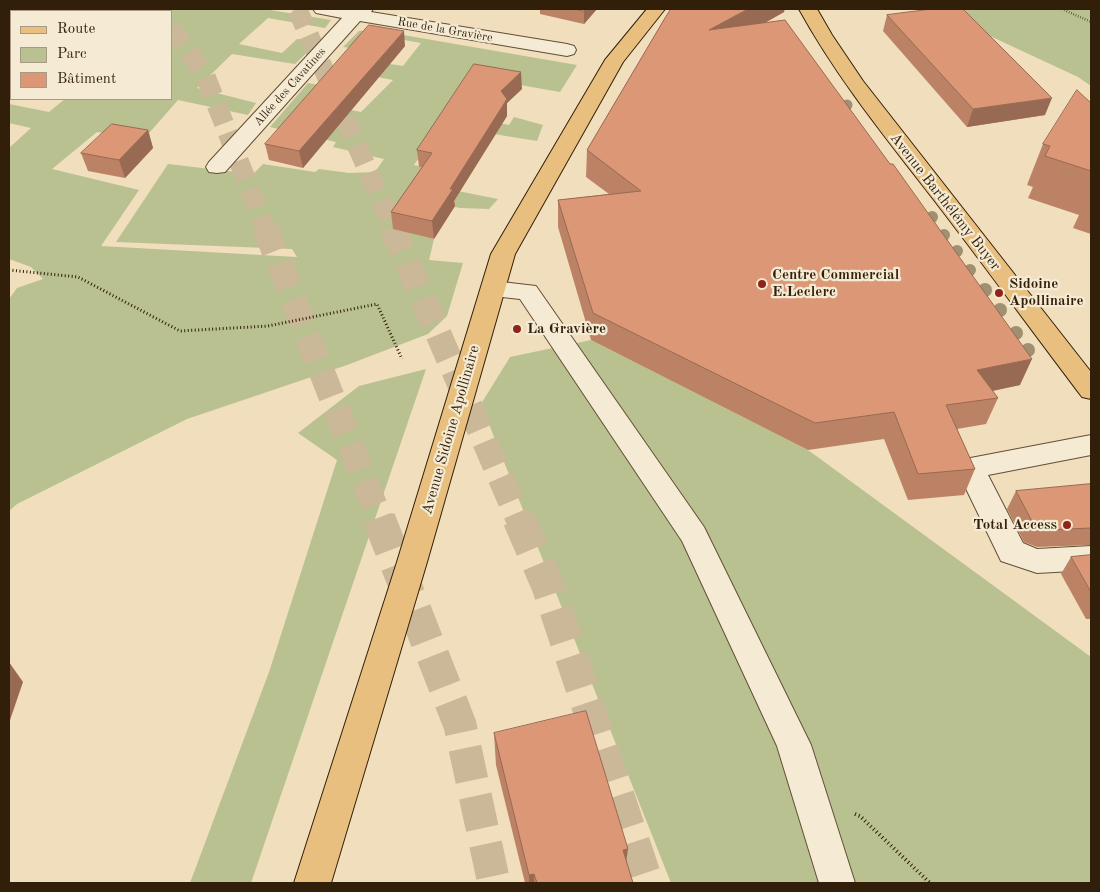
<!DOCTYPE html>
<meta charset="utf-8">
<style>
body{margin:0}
#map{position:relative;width:1100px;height:892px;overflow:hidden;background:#f0debc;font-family:"Old Standard TT",serif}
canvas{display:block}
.frame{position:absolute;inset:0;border:10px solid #321f0a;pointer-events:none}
.legend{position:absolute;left:10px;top:10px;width:162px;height:90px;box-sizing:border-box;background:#f5ead3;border:1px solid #a79983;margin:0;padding:6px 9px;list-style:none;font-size:15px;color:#321f0a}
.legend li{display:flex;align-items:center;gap:10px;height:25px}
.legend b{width:25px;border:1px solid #a79983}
</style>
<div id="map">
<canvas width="1100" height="892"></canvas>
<div class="frame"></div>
<ul class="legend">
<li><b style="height:6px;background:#e8bf7e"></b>Route</li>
<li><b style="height:14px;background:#b9c191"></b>Parc</li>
<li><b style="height:14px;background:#db9776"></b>Bâtiment</li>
</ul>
</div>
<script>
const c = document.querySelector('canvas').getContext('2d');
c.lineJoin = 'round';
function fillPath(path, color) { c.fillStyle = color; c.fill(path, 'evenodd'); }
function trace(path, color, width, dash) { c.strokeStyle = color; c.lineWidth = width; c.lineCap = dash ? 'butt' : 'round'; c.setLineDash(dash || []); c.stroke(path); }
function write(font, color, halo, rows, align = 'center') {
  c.font = font + ' "Old Standard TT",serif'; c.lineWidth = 4.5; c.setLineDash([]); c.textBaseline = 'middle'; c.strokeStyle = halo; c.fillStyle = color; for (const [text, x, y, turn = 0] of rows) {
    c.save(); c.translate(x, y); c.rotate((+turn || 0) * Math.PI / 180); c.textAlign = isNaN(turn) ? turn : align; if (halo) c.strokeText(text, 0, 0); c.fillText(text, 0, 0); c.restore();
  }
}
fillPath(new Path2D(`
 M9 9H77L73 11H11V59L9 61Z
 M165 9H264L331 20 325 28 268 18 239 44 282 53 297 39 320 40 295 64 232 54 197 88 256 103 248 115 178 100 143 140 97 132 52 169 139 190 101 246 297 257 292 249 116 242 168 164 253 174 263 164 315 172 319 169 349 173 375 172 384 159 333 147 336 142 270 127 308 83 325 86 314 102 361 112 393 80 346 71 390 64 403 66 421 43 376 35 357 49 343 47 359 31 374 30 577 65 560 92 469 76 468 117 509 125 514 117 543 125 537 141 469 130 431 140 414 165 431 169 422 184 498 199 489 209 460 208 415 198 394 229 434 239 429 260 463 263 447 316 428 334 347 365 187 419 17 504 9 511V299L17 288 43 279 31 267 9 259V148L31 128 9 123V104L49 112 65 99H171V11H162Z
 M932 9H1091V86L1078 77Z
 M591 340 808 450 1091 657V883H671L481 404 510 357Z
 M426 369 251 883H190L269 672 337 460 298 433 359 386Z`), '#b9c191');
trace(new Path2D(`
 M295 9 299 13 393 228
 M171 28 205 75 265 228`), '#cab898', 20, [20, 10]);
trace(new Path2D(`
 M265 227 380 520
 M392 227 519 520`), '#cab898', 26, [26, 13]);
trace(new Path2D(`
 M379 519 460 725 494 883
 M519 519 548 586 647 883`), '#cab898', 33, [33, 16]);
const minor = new Path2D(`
 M313 9H373L371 12 567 44 574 46 576 50 574 54 567 56 360 21 225 172 217 173 209 172 206 167 209 162 342 18 316 13Z
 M11 67V80L9 81V68Z
 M493 281 536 286 704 527 811 745 855 883H819L777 746 682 541 520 299 484 295 481 289 484 283Z
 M1091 435V455L988 475 1023 543 1037 549 1091 546V570L1037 573 1001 561 956 468 960 460Z`);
const major = new Path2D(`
 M647 9H665L623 62 515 254 427 562 331 883H294L397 562 491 254 605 60Z
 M799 9H817L832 35 863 81 1091 372V399L1082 397C1032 331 984 265 934 200 886 138 837 78 799 9Z`);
trace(minor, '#624f36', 2);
trace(major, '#321f0a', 2);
trace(new Path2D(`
 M1062 9 1091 22`), '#321f0a', 2.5, [0.5, 2]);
trace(new Path2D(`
 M9 270 78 277 180 331 268 326 377 304 402 359`), '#321f0a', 3, [1, 2.5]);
trace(new Path2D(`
 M855 814 860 816 930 883`), '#321f0a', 4, [1, 3]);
fillPath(minor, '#f5ead3');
fillPath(major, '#e8bf7e');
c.fillStyle = '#9e9070';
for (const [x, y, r] of [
 [847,105,5.5],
 [932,217,6],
 [944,235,6],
 [957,251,6],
 [970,270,6],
 [985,290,7],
 [1000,310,7],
 [1016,333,7],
 [1028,350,7]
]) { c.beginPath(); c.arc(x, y, r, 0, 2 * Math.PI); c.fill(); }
fillPath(new Path2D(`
 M88 9 163 11H88Z
 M540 9H597L584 24 540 14Z
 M784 12 765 23 1020 385 993 391 998 398 986 424 957 429 975 469 964 495 908 500 884 439 808 450 591 340 558 227V200L609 194 586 177 587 150 665 18Z
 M887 15 1045 115 967 127 883 31Z
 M405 46 303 168 269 160 265 144Z
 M522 89 507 103V116L454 201 455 206 434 239 393 229 391 212 422 167H419L417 150Z
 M1091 103V234L1073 228 1079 215 1028 198 1033 187 1027 185 1043 144Z
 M148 130 153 148 125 178 88 171 81 153Z
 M1091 484V545L1037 547 1024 542 1007 509 1016 491Z
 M1091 555V619H1086L1061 574 1071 557Z
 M494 733 626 860 633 883H525L496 765Z`), '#bc8265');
fillPath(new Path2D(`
 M144 9H166L163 11H141Z
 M586 9H597L584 24V11Z
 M748 9H785L784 12 706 55 709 30Z
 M404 31 405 46 303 168 299 151Z
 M521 72 522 89 507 103V116L454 201 455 206 434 239 432 221 501 91Z
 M1052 98 1045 115 967 127 973 109Z
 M148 130 153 148 125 178 119 160Z
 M1032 359 1020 385 966 396 977 370Z
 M9 662 23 682 9 723Z
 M628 849 624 877 623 850Z
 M534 874V883H529V875Z`), '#996a53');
const building = new Path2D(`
 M88 9H144L141 11H101Z
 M575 9H586L584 11Z
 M671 9H748L709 30 785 20 890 164H893L1032 359 977 370 998 398 946 405 975 469 918 474 894 412 815 423 593 313 558 200 641 191 587 150 665 18Z
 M932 9H963L1052 98 973 109 887 15Z
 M369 25 404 31 299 151 265 144Z
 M474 64 521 72 501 91 507 99 450 189H453L432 221 391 212 432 153 417 150Z
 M1077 90 1091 103V171L1045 156 1050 146 1043 144Z
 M112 124 148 130 119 160 81 153Z
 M1091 484V528L1047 530 1034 525 1016 491Z
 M1091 555V592L1071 557Z
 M586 711 628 849 623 850 633 883H537L534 874 529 875 494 733Z`);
fillPath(building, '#db9776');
trace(building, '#996a53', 1);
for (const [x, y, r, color] of [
 [762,284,5,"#8f2418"],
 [999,293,5,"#8f2418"],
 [517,329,5,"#8f2418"],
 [1067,525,5,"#8f2418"]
]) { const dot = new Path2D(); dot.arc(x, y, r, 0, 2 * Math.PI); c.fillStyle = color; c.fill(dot); trace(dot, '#f5ead3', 2); }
write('12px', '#321f0a', '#f5ead3', [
 ["Rue de la Gravière",445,30,10],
 ["Allée des Cavatines",290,87,-48]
]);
write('15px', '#321f0a', '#f5ead3', [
 ["Avenue Barthélémy Buyer",945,202,52],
 ["Avenue Sidoine Apollinaire",451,430,-74]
]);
write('bold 15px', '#321f0a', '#f5ead3', [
 ["Centre Commercial",772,275],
 ["E.Leclerc",772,292],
 ["Sidoine",1009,284],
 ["Apollinaire",1009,301],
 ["La Gravière",527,329],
 ["Total Access",1057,525,"right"]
], 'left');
</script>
